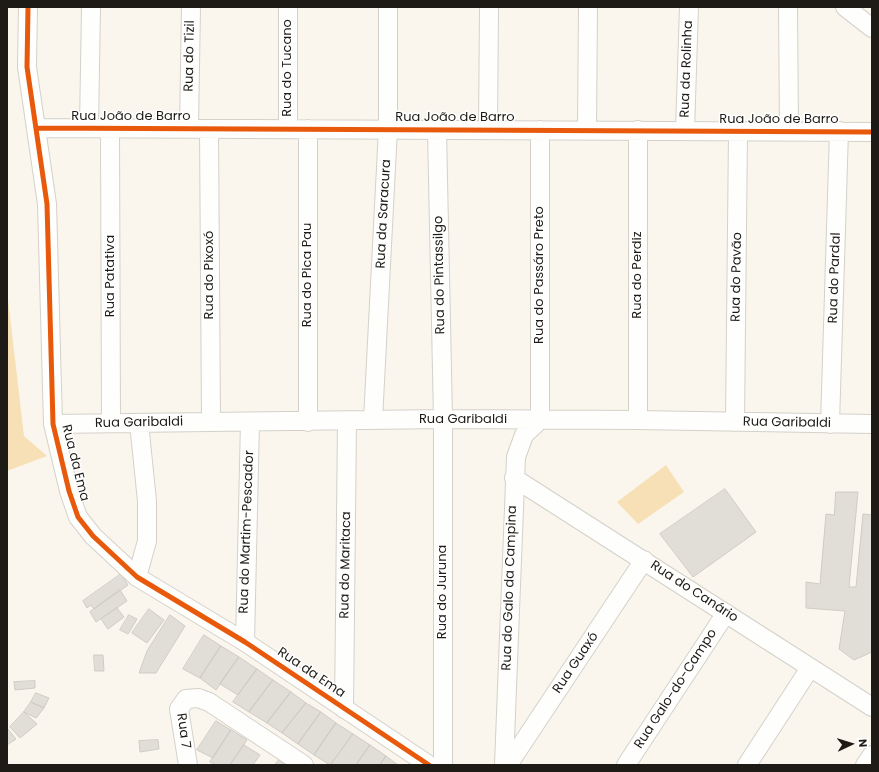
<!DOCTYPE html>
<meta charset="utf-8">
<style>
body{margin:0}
#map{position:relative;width:879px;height:772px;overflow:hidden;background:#faf6ee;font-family:Poppins,sans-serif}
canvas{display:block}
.frame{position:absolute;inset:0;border:8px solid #1e1b16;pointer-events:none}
.north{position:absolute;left:831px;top:724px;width:40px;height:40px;-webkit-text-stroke:3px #fff;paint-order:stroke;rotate:86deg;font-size:11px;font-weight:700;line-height:16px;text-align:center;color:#1e1b16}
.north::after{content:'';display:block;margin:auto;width:14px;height:18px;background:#1e1b16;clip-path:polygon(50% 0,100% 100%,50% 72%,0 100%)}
</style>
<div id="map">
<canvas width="879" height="772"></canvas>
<div class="frame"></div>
<div class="north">N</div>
</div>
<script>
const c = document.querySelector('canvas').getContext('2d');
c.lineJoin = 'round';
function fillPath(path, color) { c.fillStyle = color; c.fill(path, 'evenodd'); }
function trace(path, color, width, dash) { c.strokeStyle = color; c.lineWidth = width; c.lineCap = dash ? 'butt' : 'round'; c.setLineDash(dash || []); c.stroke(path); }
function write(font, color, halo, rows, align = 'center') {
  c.font = font + ' Poppins,sans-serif'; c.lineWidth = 3; c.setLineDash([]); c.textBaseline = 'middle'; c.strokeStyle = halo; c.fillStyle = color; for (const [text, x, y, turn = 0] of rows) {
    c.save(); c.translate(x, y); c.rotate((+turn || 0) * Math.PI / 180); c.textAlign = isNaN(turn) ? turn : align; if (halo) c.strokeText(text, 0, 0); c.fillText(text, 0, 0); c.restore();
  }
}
fillPath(new Path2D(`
 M7 291 24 436 47 456 7 471Z
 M666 465 684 492 638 524 617 502Z`), '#f7e0b6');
const building = new Path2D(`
 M725 489 756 532 693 577 660 534Z
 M836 492H858L849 587H856L863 514 872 515V652L854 660 839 649 845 611 806 608V582L820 584 826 514 834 515Z
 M121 574 128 585 94 609 91 605 87 608 83 601Z
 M120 590 127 601 96 622 90 612Z
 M117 608 124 617 108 629 101 619Z
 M149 609 164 620 147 643 132 633Z
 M129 615 137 619 128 634 120 630Z
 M170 615 185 626 156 673H139L147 651Z
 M204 635 221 646 200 678 183 669Z
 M221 646 239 657 216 690 200 678Z
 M94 655H103L104 671H95Z
 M239 657 257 669 238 695 220 684Z
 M257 669 273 680 249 712 233 702Z
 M273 680 291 692 267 723 249 712Z
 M35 681V688L15 690 14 682Z
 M291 692 306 703 282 733 267 723Z
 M36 693 49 698 44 708 31 702Z
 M31 702 44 708 36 718 24 712Z
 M306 703 321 712 298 744 282 733Z
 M24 712 37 724 20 738 10 727Z
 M321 712 336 723 314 755 298 744Z
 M216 721 231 730 213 758 197 750Z
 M336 723 353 734 330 765 314 755Z
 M7 728 16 739 7 745Z
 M231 730 247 740 230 765H216L210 762Z
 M353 734 370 745 356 765H331Z
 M158 740 159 749 140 752 139 741Z
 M244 745 260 755 253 765H230Z
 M370 745 386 756 380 765H356Z
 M386 756 398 765H380Z
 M279 760 287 765H275Z`);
fillPath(building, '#e1ddd7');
trace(building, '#cfccc5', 1);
const minor = new Path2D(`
 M28 7 27 67 47 204 53 424 69 491 78 517 93 536 137 577 245 642 429 765
 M788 7 789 132
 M845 7 872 28
 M89 127 91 7
 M37 128 872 132
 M110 128 111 423
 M189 128 191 7
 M288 128V7
 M209 129 211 421
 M488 129 489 7
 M437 130 443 419V765
 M587 130 588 7
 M638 130V420
 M685 131 689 7
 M373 420 388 129V7
 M308 422V129
 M735 422 738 132
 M53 424 443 419 638 420 872 424
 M830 424 839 131
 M514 478 872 707
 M137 577 147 541V501L139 423
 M245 642 250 422
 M344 709 347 421
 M188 765 179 709 186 699 198 698 209 702 304 765
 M504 765 516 457 524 435 540 420V130
 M508 765 644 560
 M626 765 726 613
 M747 765 810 668
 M865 765 872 755`);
trace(minor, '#d4d1ca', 20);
trace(minor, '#fefefc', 18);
trace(new Path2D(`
 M28 7 27 67 47 204 53 424 69 491 78 517 93 536 137 577 245 642 429 765
 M37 128 872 132`), '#e8590c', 5);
write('13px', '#1e1b16', '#fff', [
 ["Rua do Tizil",190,56,-89],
 ["Rua do Tucano",288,68,-90],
 ["Rua da Rolinha",687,69,-88],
 ["Rua João de Barro",131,117],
 ["Rua João de Barro",455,118],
 ["Rua João de Barro",779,120],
 ["Rua da Saracura",384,214,-87],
 ["Rua do Pixoxó",210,275,-90],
 ["Rua do Pica Pau",308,275,-90],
 ["Rua do Pintassilgo",440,275,-91],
 ["Rua do Passáro Preto",540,275,-90],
 ["Rua do Perdiz",638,275,-90],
 ["Rua Patativa",111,276,-90],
 ["Rua do Pavão",737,277,-89],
 ["Rua do Pardal",835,278,-88],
 ["Rua Garibaldi",463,420],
 ["Rua Garibaldi",139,423,-1],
 ["Rua Garibaldi",787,423,1],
 ["Rua da Ema",75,463,76],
 ["Rua do Martim-Pescador",247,532,-88],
 ["Rua do Maritaca",346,565,-89],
 ["Rua do Galo da Campina",510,588,-88],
 ["Rua do Juruna",443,592,-90],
 ["Rua do Canário",694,592,33],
 ["Rua Guaxó",576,663,-56],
 ["Rua da Ema",311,673,34],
 ["Rua Galo-do-Campo",676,689,-57],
 ["Rua 7",183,731,82]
]);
</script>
